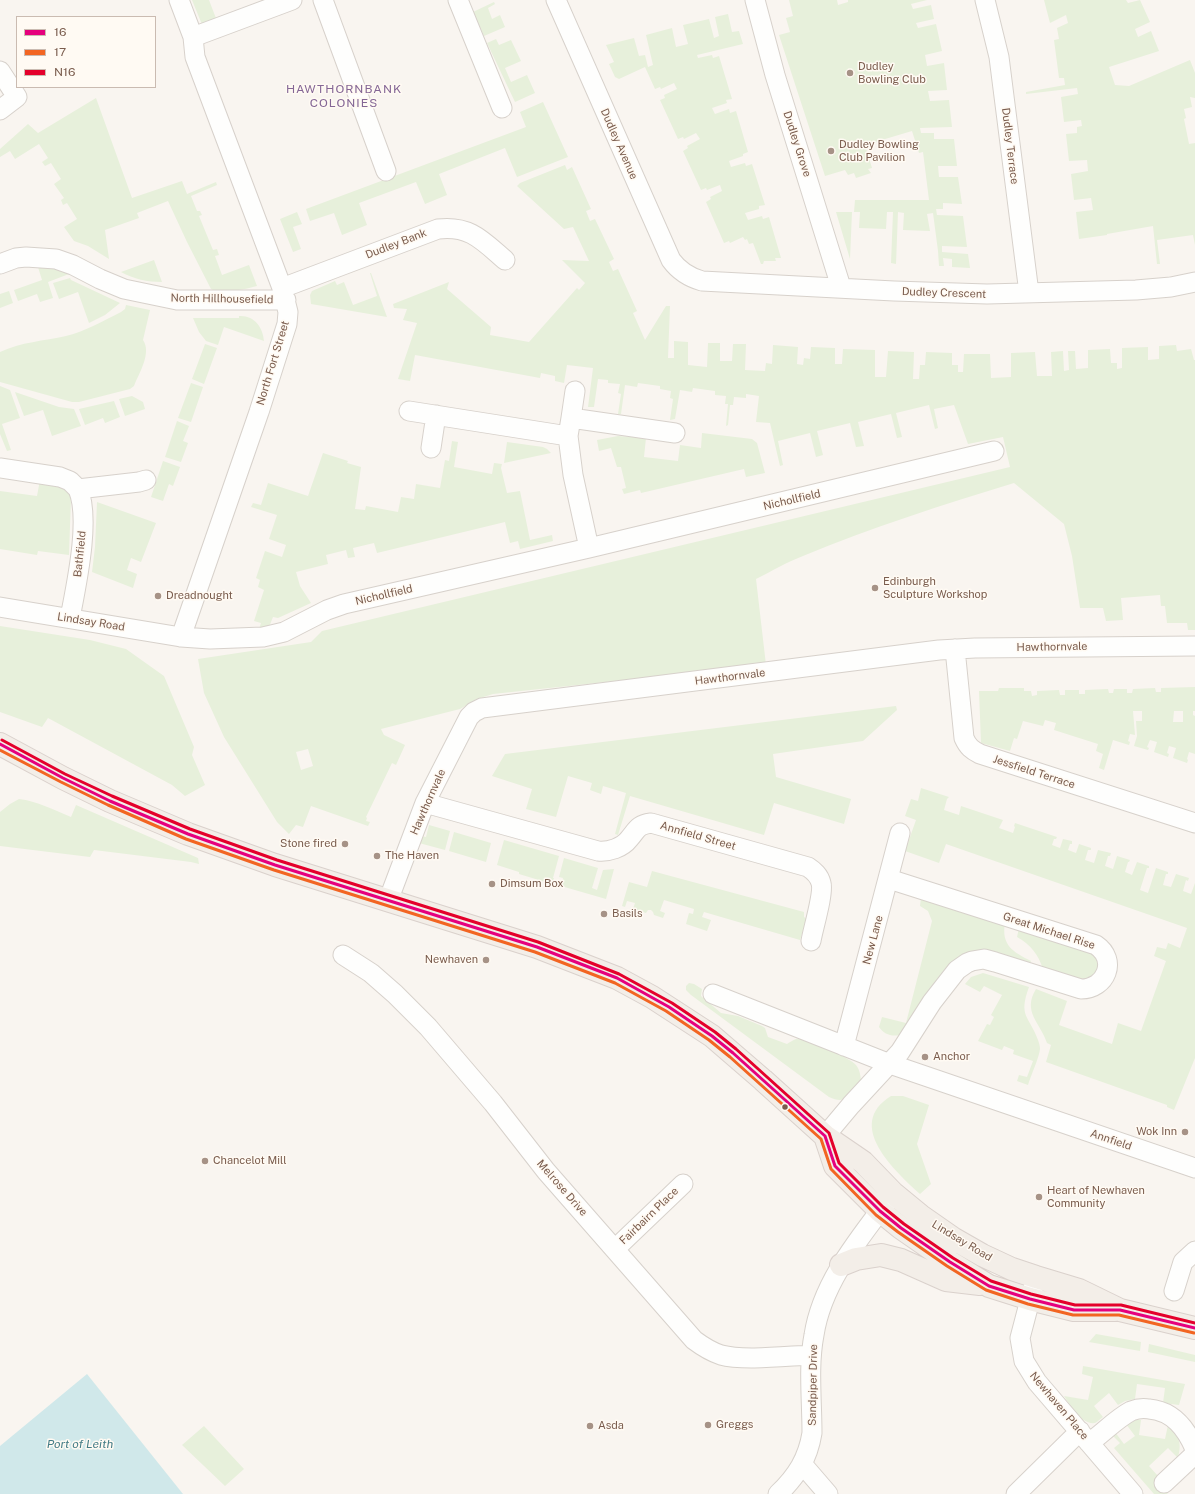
<!DOCTYPE html>
<style>
body{margin:0}
#map{position:relative;width:1195px;height:1494px;overflow:hidden;background:#f9f5f0;font-family:"Public Sans",sans-serif}
canvas{display:block}
.legend{position:absolute;left:16px;top:16px;width:140px;height:72px;box-sizing:border-box;background:#fffaf3;border:1px solid #cabbb1;margin:0;padding:5px 7px;list-style:none;font-size:12px;color:#7a5c4d}
.legend li{display:flex;align-items:center;gap:8px;height:20px}
.legend b{width:20px;border:1px solid #cabbb1}
</style>
<div id="map">
<canvas width="1195" height="1494"></canvas>
<ul class="legend">
<li><b style="height:5px;background:#e5007d"></b>16</li>
<li><b style="height:5px;background:#f26522"></b>17</li>
<li><b style="height:5px;background:#e4002b"></b>N16</li>
</ul>
</div>
<script>
const c = document.querySelector('canvas').getContext('2d');
c.lineJoin = 'round';
function fillPath(path, color) { c.fillStyle = color; c.fill(path, 'evenodd'); }
function trace(path, color, width, dash) { c.strokeStyle = color; c.lineWidth = width; c.lineCap = dash ? 'butt' : 'round'; c.setLineDash(dash || []); c.stroke(path); }
function write(font, color, halo, rows, align = 'center') {
  c.font = font + ' "Public Sans",sans-serif'; c.lineWidth = 3; c.setLineDash([]); c.textBaseline = 'middle'; c.strokeStyle = halo; c.fillStyle = color; for (const [text, x, y, turn = 0] of rows) {
    c.save(); c.translate(x, y); c.rotate((+turn || 0) * Math.PI / 180); c.textAlign = isNaN(turn) ? turn : align; if (halo) c.strokeText(text, 0, 0); c.fillText(text, 0, 0); c.restore();
  }
}
fillPath(new Path2D(`
 M192 0H209L217 21 203 27Z
 M789 0H837L838 5 848 2V0H927L911 4 913 9 931 5 934 19 916 23 918 28 936 24 942 51 925 55 927 66 944 63 947 90 928 91 930 101 949 100 952 127 920 128 921 133H934V139H954L957 166H938L939 177H958L962 204 943 203V209H936L937 215 963 216 967 247 942 246V252L968 254 970 268 952 267V259L943 258 944 266H939L938 251 933 213 927 214 930 231 903 230 904 213 898 212 896 264 891 263 893 212H887L886 229 859 228 860 212H854L855 200H929L923 152 919 153 912 131 865 145 872 168 868 169 871 173 856 178 854 173 848 175 845 170 825 176 779 35 790 32 786 18 793 16Z
 M1044 0H1126L1128 3 1140 0 1150 22 1135 29 1138 37 1151 31 1159 51 1109 67 1115 85 1129 86 1190 60 1195 73V98L1190 97 1192 107 1184 109 1186 118 1184 119 1189 144 1195 143V245L1193 235 1157 240 1160 264H1157L1153 226 1107 234V235L1079 239 1076 212 1093 210 1091 198 1074 200 1071 174 1088 171 1087 160 1069 161 1066 134 1077 133V127L1082 126 1081 120 1064 122 1061 97 1078 94 1077 88 1026 94V92L1065 85 1064 78H1059L1054 40 1059 39 1057 28 1068 23 1066 15 1050 23Z
 M494 2 495 4 488 8 492 19 500 15 505 27 484 36 473 12Z
 M728 14 732 32 739 31 743 44 697 55 698 58 712 55 713 58 719 56 732 99 726 100 727 103 712 108 715 114 729 109 730 113 736 111 748 152 743 154V156L729 161 731 167 745 163 746 166 752 164 765 205 759 206V209L745 213 748 220 762 216 763 219 769 217 781 258H775L776 261H764L763 264H761L753 243 749 244 747 239 745 240 743 237 730 243 729 241 724 243 706 202 711 199 710 197 722 191 720 185 707 190 706 188 701 190 683 151 688 148 687 146 700 139 696 133 684 139 683 137 678 139 660 100 665 98 664 95 677 89 674 83 661 89 660 87 655 89 645 67 619 79 615 77 609 64 614 62 606 45 634 38 639 56 645 55 648 67 653 65 646 35 672 28 676 47 688 44 683 25 709 19 714 38 719 36 715 17Z
 M496 39 499 45 511 40 521 61 505 68 511 82 527 75 535 93 515 102 487 43Z
 M96 98 132 198 182 181 187 194 216 182 217 185 191 196 197 211H200L202 215 199 216 213 250 217 249 219 255 215 256 222 275 249 265 257 286C246 289 221 295 211 289L187 242 168 201 137 213 139 218 105 230 109 259 88 246 74 241 64 227 77 219 67 203 63 205 61 200 64 198 54 184 61 179 51 163 45 166 42 162 48 158 39 144 15 159 10 151 0 157V149L28 124 38 133Z
 M543 102 568 157 517 177 505 148 439 174 447 195 425 204 416 182 359 203 367 225 342 235 334 213 310 221 306 209 526 127 520 112Z
 M565 165 567 170 572 167 591 209 586 211 590 221 595 219 614 259 609 262 613 271 618 269 637 311 633 313 645 340 666 306H670L668 358H674V341L688 342V365L707 367 708 343H720V361H732L733 344H746L745 370 765 371 766 363 772 364 773 345 798 347 797 364 803 365 804 358 810 359 811 347 835 348V364H842L843 349 875 350V377H886L888 351 914 352 913 379H919L920 365H925L926 352 952 353V365H958V372H963L964 354H990L991 378 1011 377V353L1035 352 1037 376H1052L1051 352 1063 351 1064 371 1069 370 1068 351H1075L1076 369 1088 368V350L1110 349 1111 363H1117V369L1122 368V348L1148 347V360L1159 359V346L1176 345 1177 351 1191 349 1194 360H1195V630H1188L1187 623H1167L1165 606H1161L1160 595 1121 598 1123 620 1106 621 1103 608H1080L1072 556 1064 524 1014 483C943 505 872 527 803 556 787 562 772 571 756 579L766 665 493 694 477 699 460 709 381 729 384 735 405 745 396 765 392 763 366 817 367 818 366 821 370 822 368 826 311 806 303 827 296 825 289 834 277 822 224 737 204 693 198 659 311 642 322 631 1010 467 1003 437 968 444 954 405 934 409 938 428 935 429 929 405 896 413 902 437 897 438 891 414 858 422 864 446 856 447 850 423 817 431 823 455 816 457 810 433 778 441 783 465 780 466 770 423 756 422 759 396 746 394V398L734 397 733 405H730L728 425 726 426 728 404H725L726 396 715 395V391L693 388 692 392 680 390 675 419 670 420 673 399 670 398 671 391 660 389V386L638 383 637 387 625 385 621 414H618L621 394 618 393 620 384 608 383V380L598 379 594 407H588L593 368 567 365 564 383 555 381V376L541 373 540 378 415 355 410 381 398 379 417 323 403 320 407 309 394 308 393 304 449 282 447 289 491 327 490 335 529 342 577 288 579 290 585 283 562 260 589 261 573 227 564 229 517 186 520 183ZM308 749 313 766 301 770 296 752Z
 M297 212 302 224 293 227 301 249 293 252 280 219Z
 M836 212H852L850 259Z
 M154 260 162 282C147 282 134 279 121 272Z
 M37 264 67 270 69 274 48 282 53 298 40 302 37 294 18 301 14 290 42 280Z
 M370 273H371L387 317 311 304 310 295 312 291 335 281 337 285 344 282 353 305 377 296Z
 M70 278 71 280 120 303 105 315 89 323 78 292 59 299 53 283Z
 M9 291 13 303 0 308V294Z
 M126 305 150 310 143 340C152 353 139 373 134 386L130 389 79 402H72L0 382V352C21 342 44 341 66 336 86 331 103 321 121 312L125 309Z
 M239 316C254 315 263 327 264 341L224 327 218 345 206 341 199 332 193 318H239Z
 M205 344 217 348 204 384 192 379Z
 M191 383 203 387 191 422 178 418Z
 M0 386 10 390 20 418 2 424 11 450 7 451 0 434Z
 M15 392 59 407 74 409 81 426 52 436 43 410 24 416Z
 M132 396 143 402 145 409 125 416 119 399Z
 M114 401 120 417 105 423 103 418 85 425 79 409Z
 M177 421 189 426 183 441 188 443 181 462 165 457Z
 M702 433 752 439 757 443 765 473 746 477 744 469 641 493 640 490 624 494 622 489 626 488 621 467H617L611 448 599 451 597 440 618 436 646 438 644 457 678 461 680 445 701 448Z
 M452 441 458 442 454 467 492 474 494 463 502 464 501 468 507 493 520 491 530 540 552 535 553 541 520 549 518 541 510 543 505 522 377 553 374 543 353 548 355 557 348 558 346 550 326 555 328 564 296 572 300 586 311 603 278 618 273 617 269 627 259 629 261 623 254 621 264 590 258 587 260 580 256 578 265 551 282 557 286 545 269 539 277 515 251 507 253 503 261 505 268 483 308 496 323 453 348 461 347 463 361 467 355 509 365 510 366 506 398 512 401 497 414 499 416 484 440 488 445 460 449 461Z
 M507 442 543 447 547 449 551 453 504 463Z
 M163 461 180 467 173 486 169 484 163 501 151 497Z
 M40 480 68 490 71 498 69 555 38 551 37 555 0 549V491L37 496Z
 M97 502 156 523 141 562 131 558 127 570 137 574 133 588 92 572 95 547Z
 M0 626 90 640 126 649 164 676 194 747 192 755 205 785 185 796 172 785 48 718 42 727 0 712Z
 M1195 687V711H1193V715L1195 716V754L1189 752 1187 759 1188 760 1187 763 1173 758 1176 748 1169 746 1167 753 1169 754 1168 757 1154 752 1157 742 1150 740 1147 747 1149 748 1148 750 1134 746 1137 736 1136 721H1142V711H1133L1135 735 1130 734 1128 741 1130 742 1129 745 1113 740 1104 770 1099 768 1103 754 1096 751 1098 744 1054 730 1056 723 1045 720 1043 726 1023 721 1017 739 1014 738 1010 751 981 743 979 691H998L999 688H1024V691H1031L1032 696 1037 695V691L1059 690 1060 695H1065V690H1079V694H1085V690L1108 689 1109 693H1113L1114 689H1127V693H1132L1133 689 1155 688 1156 692H1161V688ZM1174 711H1183V722H1173Z
 M896 706 897 710 863 741 773 754 776 777 851 799 844 824 774 803 764 835 630 796 618 835 615 834 626 793 603 786 601 794 590 790 592 783 568 776 556 817 526 809 532 789 492 776 505 754Z
 M921 788 949 797 947 799 944 810 959 815 961 806 1003 820 999 828 1013 833 1015 827 1014 826 1015 823 1057 837 1056 839H1054L1052 845 1060 848 1063 839 1072 841V844H1070L1068 850 1076 853 1079 844 1091 848V850H1088L1085 860 1094 863 1098 850 1111 853 1110 856H1108L1105 866 1113 869 1117 856 1130 860 1129 862H1128L1125 872 1132 875 1137 862 1149 866V868H1147L1140 890 1148 893 1156 868 1168 872V874H1166L1163 885 1171 887 1176 874 1189 878 1188 881 1186 880 1183 891 1191 894 1195 883V1058L1174 1110 1167 1107V1105L1046 1062 1051 1045 1047 1043C1040 1022 1022 1012 1036 989L1067 1001 1059 1025 1112 1044 1118 1023 1141 1031 1166 961 1154 956 1157 947 1166 949 1168 943 1180 948 1187 928 946 844 939 863 905 851 916 820 905 816 911 799 918 801Z
 M19 799C37 801 54 810 71 817L76 805 198 858 199 864 191 862 94 850 90 857 0 846V812L10 804Z
 M429 825 450 831 445 850 419 843 421 836 426 837Z
 M454 832 491 843 486 862 449 851Z
 M504 840 559 856 553 878H554L552 884 519 874V872L497 865Z
 M564 858 598 868 592 888 597 890 603 870 614 869 606 899 561 886 563 878 559 877Z
 M652 871 804 912V917L807 919 800 940 704 912 702 917 711 920 707 931 686 924 689 913 693 914 694 909 664 900 660 911 665 913 663 918 654 915 653 912 651 910H648L646 913 633 909 635 903 627 901 625 907 622 906 629 882 647 887Z
 M921 898 1005 923C1001 945 1013 952 1031 961L1029 966 975 951 966 953 958 957 951 963 900 1035C891 1037 884 1034 879 1027L882 1017 906 1023 932 921 928 911 920 906Z
 M1019 928 1094 952C1097 957 1100 963 1097 969 1090 988 1057 973 1043 969 1038 954 1031 945 1017 937Z
 M983 973 1029 987C1018 1017 1029 1015 1038 1040 1039 1043 1040 1046 1040 1049 1039 1058 1031 1075 1028 1085L1017 1081 1019 1075 1027 1077 1033 1061 1013 1054 1014 1050 1004 1046 1002 1050 978 1041 987 1024 990 1025 994 1017 991 1015 1002 995 984 986 980 992 965 984 971 977Z
 M689 983 694 984 702 989 701 996 721 1013 738 1016 762 1026 765 1028 768 1037 787 1044C790 1042 793 1040 796 1039 805 1037 850 1058 856 1065 860 1070 861 1077 861 1083 851 1095 846 1105 829 1097L691 995 686 990V986Z
 M891 1096H903L929 1105 917 1144 931 1184 920 1194C895 1171 844 1125 891 1096Z
 M1096 1334 1141 1342 1140 1351 1089 1342Z
 M1149 1344 1195 1355V1362L1148 1352Z
 M1083 1366 1185 1384 1179 1405 1163 1403 1165 1388 1137 1384 1135 1399 1125 1401 1118 1405 1109 1393 1094 1406 1103 1417C1100 1419 1097 1422 1095 1423 1081 1425 1070 1405 1064 1396L1088 1400 1093 1377 1082 1374Z
 M1132 1419 1141 1420 1139 1435 1165 1439 1168 1425 1171 1426C1179 1439 1182 1442 1178 1458L1168 1448 1149 1466 1158 1476 1154 1480 1168 1494H1154L1114 1448 1120 1443 1112 1435 1115 1432 1124 1444 1135 1436 1126 1424Z
 M204 1426 244 1469 225 1486 182 1445Z`), '#e7f0db');
fillPath(new Path2D(`
 M87 1374 183 1494H0V1446Z`), '#d0e8ea');
const street = new Path2D(`
 M179 0 193 37 195 57 282 288 288 312 287 324 259 412 181 637
 M323 0 386 171
 M458 0 502 108
 M556 0 671 260C679 271 688 277 702 281L894 291 987 294 1136 290 1171 287 1195 282
 M755 0 775 75 841 287
 M985 0 999 57 1029 293
 M193 37 292 0
 M0 71 17 97 0 110
 M0 264 16 258 26 257 56 259 73 265 100 279 124 289 177 300H286
 M282 288 438 229C470 225 483 241 505 260
 M409 411 568 436 573 475 589 548
 M571 418 575 391
 M568 436 571 418 675 433
 M431 448 436 415
 M0 468 60 477 70 481 78 489 139 482 146 480
 M0 607 181 637 210 639 263 637 284 632 327 610 344 604 589 548 994 451
 M70 618C76 586 91 519 78 489
 M955 649 964 738C968 747 972 750 980 754L1195 823
 M425 803 598 851C609 852 622 848 629 839 637 830 637 825 651 823L808 867C814 871 819 875 821 883 824 893 813 929 811 941
 M388 901 425 803 469 717 474 712 482 708 939 650 975 648 1195 646
 M343 955 371 973 395 994 428 1027 493 1103 546 1171 694 1340C702 1346 712 1352 721 1355 743 1361 787 1356 811 1355
 M713 994 890 1064 1195 1168
 M844 1046 900 833
 M825 1136 851 1105 900 1052 932 1002 957 970 967 963 972 961 984 959 995 962 1081 989C1106 989 1118 960 1096 945L889 879
 M615 1249 683 1184
 M1036 1277 1020 1338 1024 1361 1037 1382 1133 1494
 M1174 1291 1183 1262 1195 1251
 M1089 1443C1103 1433 1116 1419 1131 1411 1136 1409 1144 1408 1149 1409 1173 1411 1186 1428 1195 1449
 M803 1465 828 1494
 M1164 1483 1195 1454
 M778 1494C797 1476 808 1458 812 1433 812 1401 808 1366 814 1335 822 1283 858 1240 889 1199
 M1016 1494 1080 1431`);
const primary = new Path2D(`
 M0 744 63 778 110 801 188 834 275 865 537 947 617 978 652 997 712 1036 763 1080 825 1136 863 1162 893 1193 921 1216 954 1239 982 1255 1012 1269 1036 1277 1079 1290 1120 1310 1195 1328
 M825 1136 835 1166 880 1211 901 1228 950 1262 989 1286 1030 1299 1074 1310H1115
 M841 1265 856 1259 881 1255 901 1260 946 1280 980 1284`);
trace(street, '#d7d1cb', 21);
trace(primary, '#dad1cc', 24);
trace(street, '#fefefd', 19);
trace(primary, '#f3eee8', 22);
trace(new Path2D(`
 M0 744 63 778 110 801 188 834 275 865 537 947 617 978 669 1007 712 1036 733 1053 825 1136 835 1166 880 1211 901 1228 950 1262 989 1286 1030 1299 1074 1310H1120L1195 1328`), '#e5007d', 3);
trace(new Path2D(`
 M0 750 61 782 108 805 186 839 274 870 535 952 615 983 666 1011 709 1040 730 1057 821 1139 831 1169 876 1215 898 1232 947 1266 986 1290 1028 1304 1073 1315H1119L1194 1333`), '#f26522', 3);
trace(new Path2D(`
 M2 740 65 774 112 796 190 829 277 860 538 942 619 974 672 1003 715 1032 736 1049 829 1133 839 1163 883 1207 904 1224 953 1258 991 1281 1031 1294 1075 1305H1121L1195 1323`), '#e4002b', 3);
for (const [x, y, r, color] of [
 [850,73,4,"#a69286"],
 [831,151,4,"#a69286"],
 [875,588,4,"#a69286"],
 [158,596,4,"#a69286"],
 [345,844,4,"#a69286"],
 [377,856,4,"#a69286"],
 [492,884,4,"#a69286"],
 [604,914,4,"#a69286"],
 [486,960,4,"#a69286"],
 [925,1057,4,"#a69286"],
 [785,1107,3.5,"#7a5c4d"],
 [1185,1132,4,"#a69286"],
 [205,1161,4,"#a69286"],
 [1039,1197,4,"#a69286"],
 [708,1425,4,"#a69286"],
 [590,1426,4,"#a69286"]
]) { const dot = new Path2D(); dot.arc(x, y, r, 0, 2 * Math.PI); c.fillStyle = color; c.fill(dot); trace(dot, '#fffaf3', 1.5); }
write('11px', '#7a5c4d', '#fffaf3', [
 ["Dudley",858,67],
 ["Bowling Club",858,80],
 ["Dudley Bowling",839,145],
 ["Club Pavilion",839,158],
 ["Edinburgh",883,582],
 ["Sculpture Workshop",883,595],
 ["Dreadnought",166,596],
 ["Stone fired",337,844,"right"],
 ["The Haven",385,856],
 ["Dimsum Box",500,884],
 ["Basils",612,914],
 ["Newhaven",478,960,"right"],
 ["Anchor",933,1057],
 ["Wok Inn",1177,1132,"right"],
 ["Chancelot Mill",213,1161],
 ["Heart of Newhaven",1047,1191],
 ["Community",1047,1204],
 ["Greggs",716,1425],
 ["Asda",598,1426]
], 'left');
write('11px', '#7a5c4d', '#fffaf3', [
 ["Dudley Avenue",619,144,66],
 ["Dudley Grove",797,144,72],
 ["Dudley Terrace",1010,146,83],
 ["Dudley Bank",396,244,-21],
 ["Dudley Crescent",944,293,2],
 ["North Hillhousefield",222,299,1],
 ["North Fort Street",273,363,-73],
 ["Nichollfield",792,500,-13],
 ["Bathfield",80,554,-84],
 ["Nichollfield",384,595,-13],
 ["Lindsay Road",91,622,9],
 ["Hawthornvale",1052,647,-1],
 ["Hawthornvale",730,677,-7],
 ["Jessfield Terrace",1034,772,18],
 ["Hawthornvale",428,802,-66],
 ["Annfield Street",698,836,16],
 ["Great Michael Rise",1049,931,18],
 ["New Lane",873,940,-75],
 ["Annfield",1111,1140,19],
 ["Melrose Drive",562,1188,49],
 ["Fairbairn Place",649,1216,-44],
 ["Lindsay Road",962,1241,31],
 ["Sandpiper Drive",813,1385,-89],
 ["Newhaven Place",1059,1406,50]
]);
c.letterSpacing = '1px';
write('12px', '#846695', '#fffaf3', [
 ["HAWTHORNBANK",344,89],
 ["COLONIES",344,103]
]);
c.letterSpacing = '0px';
write('italic 12px', '#437c86', '#fffaf3', [
 ["Port of Leith",80,1444]
]);
</script>
